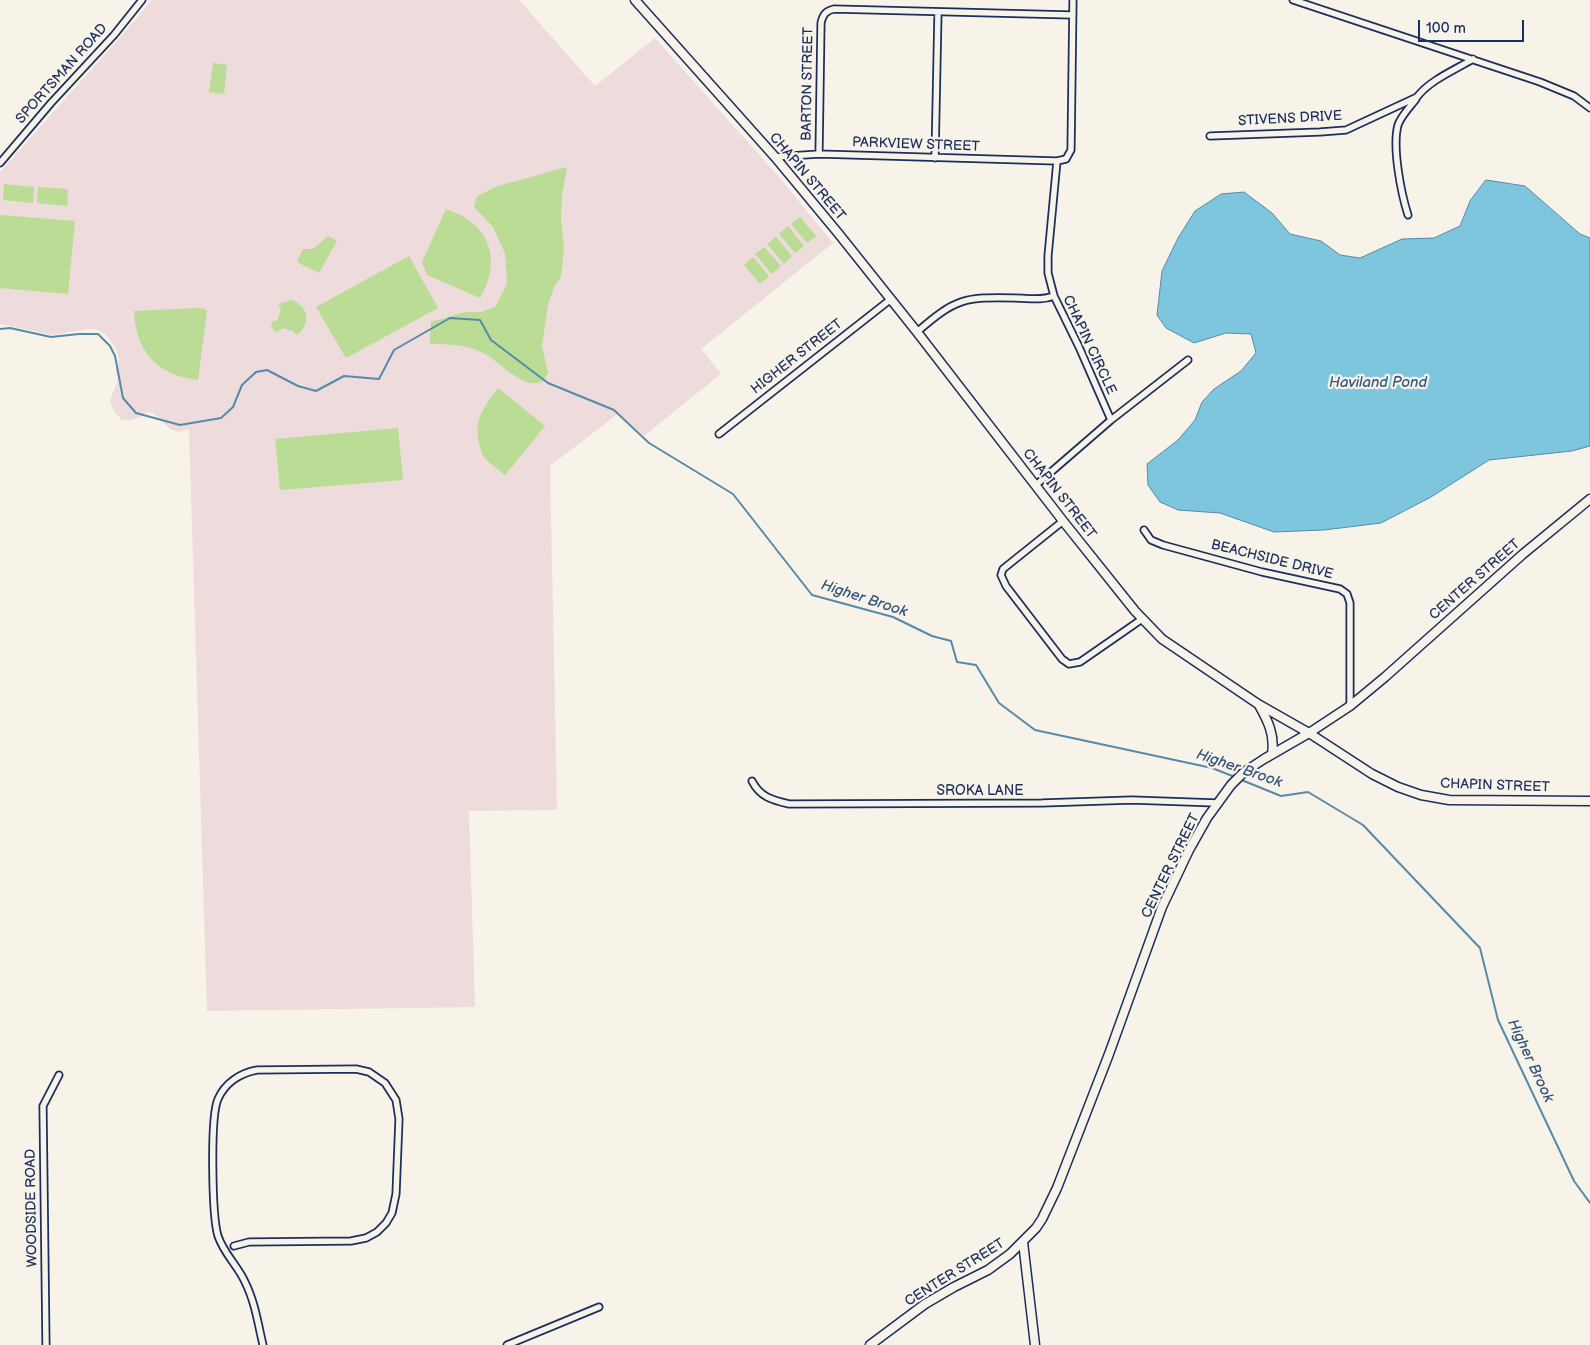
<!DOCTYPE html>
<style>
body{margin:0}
#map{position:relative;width:1590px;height:1345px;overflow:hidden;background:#f7f3e8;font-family:"Balsamiq Sans",sans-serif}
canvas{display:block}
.scale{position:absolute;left:1418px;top:20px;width:106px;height:22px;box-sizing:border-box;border:2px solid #1b2f5e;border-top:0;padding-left:6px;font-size:15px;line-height:18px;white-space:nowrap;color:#1b2f5e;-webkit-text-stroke:4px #f7f3e8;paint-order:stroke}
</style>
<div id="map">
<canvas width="1590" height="1345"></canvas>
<div class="scale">100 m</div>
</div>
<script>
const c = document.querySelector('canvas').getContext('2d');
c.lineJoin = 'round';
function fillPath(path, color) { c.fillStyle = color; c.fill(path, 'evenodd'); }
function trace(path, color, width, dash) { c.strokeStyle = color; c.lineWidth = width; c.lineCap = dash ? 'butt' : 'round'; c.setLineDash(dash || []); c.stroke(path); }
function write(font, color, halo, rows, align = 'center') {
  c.font = font + ' "Balsamiq Sans",sans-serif'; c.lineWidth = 4.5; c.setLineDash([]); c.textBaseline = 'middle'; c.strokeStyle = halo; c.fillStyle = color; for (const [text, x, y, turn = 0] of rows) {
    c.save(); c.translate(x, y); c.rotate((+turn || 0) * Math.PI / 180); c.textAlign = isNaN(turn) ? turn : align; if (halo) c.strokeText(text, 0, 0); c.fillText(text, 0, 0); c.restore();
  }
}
fillPath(new Path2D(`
 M151 0H519L595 86 655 38 779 177 833 243 701 349 721 374 644 436 619 413 550 466 557 810 469 811 475 1007 207 1011 189 429 179 432 170 429 153 413 147 412 139 418 130 420H122L114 412 110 400 118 381 116 371 119 357 114 345 105 334 96 329H86L53 335 0 324V172L139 16Z`), '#eedbdb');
fillPath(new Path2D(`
 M213 63 227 65 224 94 209 92Z
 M567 167 562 195 561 220 564 248 561 277 555 285 548 304 542 346 548 373C546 376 544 380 540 382 523 390 498 360 483 353 466 344 449 344 430 344L431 322 465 312H482L496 306 507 283 505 253 493 227 474 207 477 196 498 186Z
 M4 184 34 187 33 203 3 200Z
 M38 187 68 189 67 206 37 203Z
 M446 209C489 223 503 259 480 298L427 275 422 262Z
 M0 215 75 221 68 294 0 288Z
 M800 217 816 236 807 243 791 224Z
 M788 226 804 246 795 253 779 234Z
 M328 236 337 241 319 273 297 262 303 249H313Z
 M776 237 792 256 784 264 767 244Z
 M764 247 781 266 772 274 755 254Z
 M409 256 438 308 346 358 316 307Z
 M753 257 769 276 760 284 744 265Z
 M291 300C308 305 312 324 297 335L293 331 282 328 279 331 275 332 271 326 272 322 277 320 281 310 278 304Z
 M198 308 205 309 207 311 198 380C157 375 136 352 134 311Z
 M498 388 545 426 505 475C498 469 490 464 484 457 481 452 479 444 478 438 475 418 486 404 498 388Z
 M398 428 403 480 280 490 275 439Z`), '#badc95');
const water = new Path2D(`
 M1486 180 1525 186 1580 234 1590 238V446L1572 451 1489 460 1431 497 1381 523 1324 530 1274 532 1220 513 1178 510 1160 502 1148 485 1147 464 1178 440 1195 420 1202 402 1214 389 1241 371 1256 353 1251 334 1226 333 1194 343 1166 328 1157 315 1162 271 1178 238 1195 211 1221 194 1244 192 1272 213 1290 234 1321 241 1340 255 1360 258 1402 239 1434 238 1460 226 1470 201Z`);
fillPath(water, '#7dc6de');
trace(water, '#568aab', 1);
trace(new Path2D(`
 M0 329 10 328 51 337 79 334H98L110 346 115 356 123 398 136 413 180 425 221 418 233 407 242 385 256 372 267 370 298 386 316 391 344 376 379 379 394 350 450 318 480 320 491 340 548 383 614 410 649 443 733 494 812 595 893 617 932 636 951 641 957 662 976 665 999 703 1035 730 1212 768 1235 777
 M1239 779 1281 796 1308 792 1363 825 1480 948 1498 1020 1574 1181 1590 1203`), '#568aab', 2);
const minor = new Path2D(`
 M1293 0 1540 82 1574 96 1590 108
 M1210 136 1320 132 1346 130 1417 97C1430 80 1455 70 1473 59
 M819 154 821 23C823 14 826 11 834 9L1072 15
 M775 157 819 154 1057 161 1066 159 1071 150 1073 0
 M935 158 938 12
 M0 163 51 103 114 35 142 0
 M1408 215C1401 193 1392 147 1398 125 1401 116 1410 107 1416 99
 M1054 296 1048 273V256L1057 161
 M917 332C956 298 964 297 1015 298 1028 298 1041 301 1054 296L1079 347 1111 420 1036 485
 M1111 420 1188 360
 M719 434 891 299
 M1063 521 1003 569 1001 575 1006 586 1062 659 1069 664 1080 662 1142 619
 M1144 530 1151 540 1163 545 1262 572 1340 589 1347 594 1350 603V706
 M752 781C760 797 772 800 789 804L1042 803 1132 800 1217 803
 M234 1246 249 1242 351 1241 366 1238 377 1232 386 1223 392 1213 396 1194 399 1119 396 1100 385 1083 369 1072 356 1069 257 1070C240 1073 225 1083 218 1099 210 1117 212 1216 218 1236 224 1254 238 1266 245 1282 255 1302 258 1324 263 1345
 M46 1345 43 1106 59 1075
 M507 1345 599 1307`);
const secondary = new Path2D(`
 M635 0 775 157 838 233 917 332 1063 521 1135 611 1162 639 1258 704 1309 733 1372 774 1398 787 1421 795 1449 800 1590 801
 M1259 705C1268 721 1275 735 1272 754
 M1023 1242 1035 1345
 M870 1345 925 1304 954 1287 988 1270 1010 1254 1036 1228 1042 1219 1057 1188 1109 1054 1162 907 1189 850 1207 818 1231 785 1244 772 1264 759 1309 733 1350 706 1385 677 1523 554 1590 499`);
trace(minor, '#1b2f5e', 9);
trace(secondary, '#1b2f5e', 11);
trace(minor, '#f7f3e8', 5.5);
trace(secondary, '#f7f3e8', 8);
write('14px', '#1b2f5e', '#f7f3e8', [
 ["SPORTSMAN ROAD",62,74,-48],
 ["BARTON STREET",808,84,-89],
 ["STIVENS DRIVE",1290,119,-3],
 ["PARKVIEW STREET",916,145,2],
 ["CHAPIN STREET",807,177,50],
 ["CHAPIN CIRCLE",1089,345,65],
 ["HIGHER STREET",797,357,-38],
 ["CHAPIN STREET",1059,494,52],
 ["BEACHSIDE DRIVE",1272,560,14],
 ["CENTER STREET",1475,580,-41],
 ["CHAPIN STREET",1495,786,2],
 ["SROKA LANE",980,791],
 ["CENTER STREET",1171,866,-64],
 ["WOODSIDE ROAD",32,1208,-91],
 ["CENTER STREET",955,1273,-32]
]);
write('italic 15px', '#34557e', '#f7f3e8', [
 ["Haviland Pond",1378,383],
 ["Higher Brook",864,599,18],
 ["Higher Brook",1239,769,19],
 ["Higher Brook",1530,1061,65]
]);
</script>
